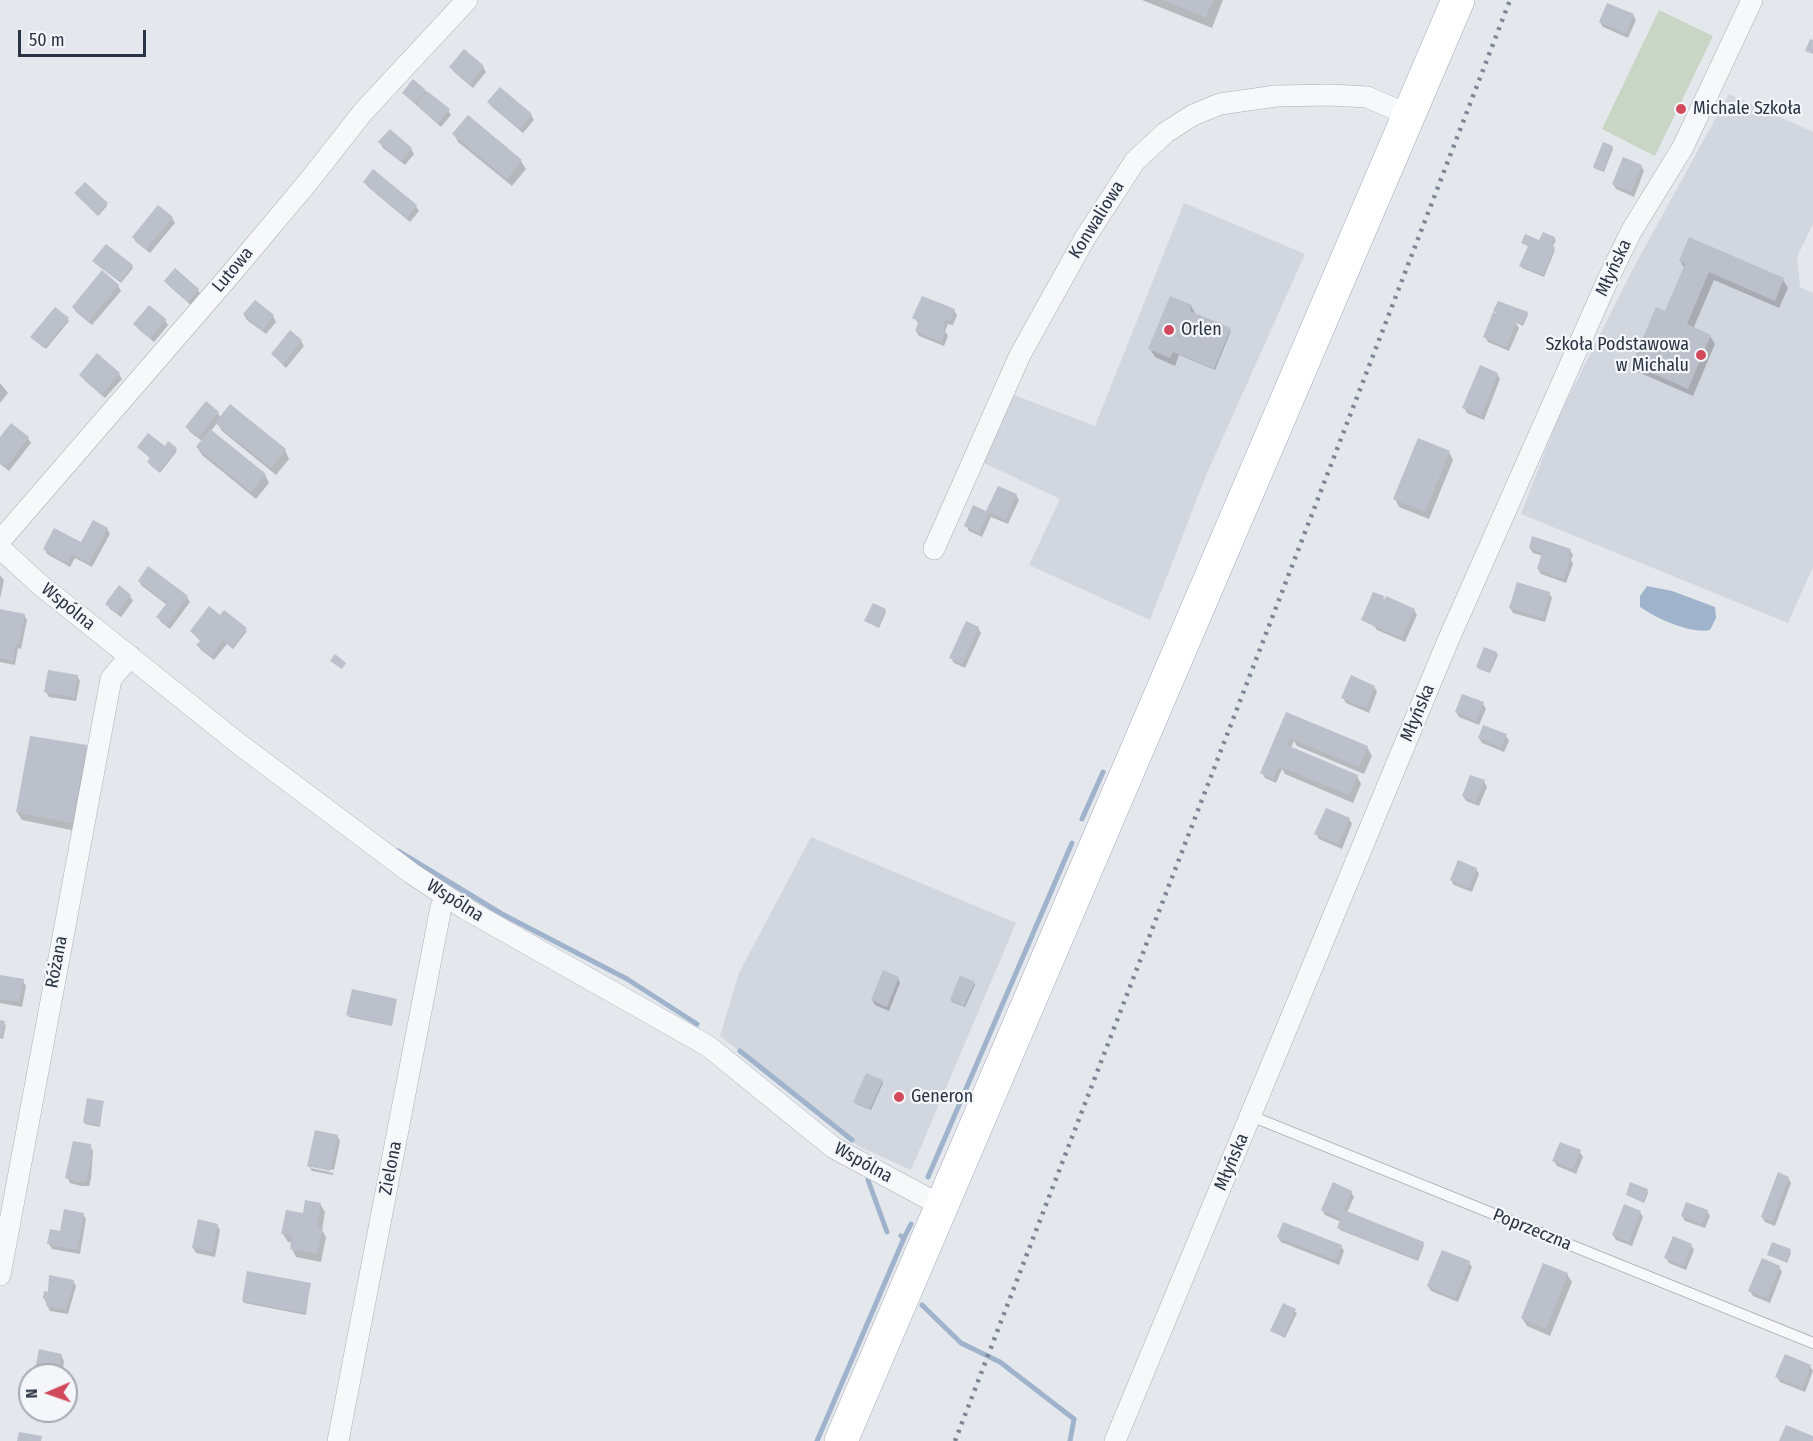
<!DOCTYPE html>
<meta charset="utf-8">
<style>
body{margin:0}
#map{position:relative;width:1813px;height:1441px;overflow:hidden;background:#e4e7ec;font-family:"Fira Sans Condensed",sans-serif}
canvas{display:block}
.north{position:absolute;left:18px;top:1363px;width:60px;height:60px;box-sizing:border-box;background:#f4f6f9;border:2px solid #a4a8b1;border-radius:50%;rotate:268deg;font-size:16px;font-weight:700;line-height:24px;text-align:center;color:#2b3445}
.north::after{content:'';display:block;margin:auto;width:21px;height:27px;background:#d1495b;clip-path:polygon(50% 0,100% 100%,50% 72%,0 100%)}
.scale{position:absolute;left:18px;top:30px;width:128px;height:27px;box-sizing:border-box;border:3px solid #2b3445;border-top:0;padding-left:8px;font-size:18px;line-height:21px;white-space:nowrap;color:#2b3445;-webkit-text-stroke:4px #f4f6f9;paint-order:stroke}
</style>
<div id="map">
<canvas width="1813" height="1441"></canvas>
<div class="north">N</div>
<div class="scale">50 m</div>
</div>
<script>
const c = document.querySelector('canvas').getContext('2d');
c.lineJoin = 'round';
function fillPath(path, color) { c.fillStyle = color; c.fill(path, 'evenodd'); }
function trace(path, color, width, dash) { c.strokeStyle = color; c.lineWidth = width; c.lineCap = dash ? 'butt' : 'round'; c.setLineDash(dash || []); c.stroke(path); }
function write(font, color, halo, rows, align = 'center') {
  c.font = font + ' "Fira Sans Condensed",sans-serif'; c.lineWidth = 4.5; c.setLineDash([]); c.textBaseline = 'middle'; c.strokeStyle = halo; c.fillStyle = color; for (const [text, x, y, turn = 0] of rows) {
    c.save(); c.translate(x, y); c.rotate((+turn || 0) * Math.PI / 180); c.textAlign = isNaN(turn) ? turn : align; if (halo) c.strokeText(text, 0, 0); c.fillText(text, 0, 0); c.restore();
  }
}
fillPath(new Path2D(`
 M1729 94 1813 132V224L1797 257 1800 287 1813 293V567L1788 623 1521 514 1558 418 1634 267Z
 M1184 203 1305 254 1207 473 1150 620 1029 565 1060 499 982 462 1014 395 1095 426Z
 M811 837 1016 923 911 1170 858 1146 720 1036 739 973Z`), '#d2d6de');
fillPath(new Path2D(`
 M1659 10 1713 36 1655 156 1602 129Z`), '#c9d6c5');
fillPath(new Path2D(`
 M1647 586 1672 591 1715 607 1716 618 1710 630C1690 634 1658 619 1640 607V596Z`), '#9fb4cc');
fillPath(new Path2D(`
 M1142 0H1223L1212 28Z
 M1633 15 1636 20 1628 38 1603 27 1600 22Z
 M451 67H483L486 72 473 88 454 72Z
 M425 91 448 110 451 115 441 127 405 95Z
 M489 102 531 115 534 120 523 133 492 107Z
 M454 134 521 161 526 169 512 186 458 142Z
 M380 143 411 149 414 154 405 165 383 148Z
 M1612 147 1613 149 1604 172 1596 169 1594 167Z
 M1641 166 1644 171 1634 197 1616 189 1613 184Z
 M365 182 416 206 419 211 410 222 368 187Z
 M77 195 106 204 107 206 98 216Z
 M172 218 175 223 150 253 136 242 133 237Z
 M1554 238 1556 240 1552 248 1555 250 1544 277 1522 268 1521 266 1529 247 1523 243 1540 242Z
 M1690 239 1783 280 1788 288 1779 308 1714 280 1693 329 1710 336 1715 344 1693 396 1638 372 1633 364 1666 313 1685 269 1680 261Z
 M95 263 132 266 133 268 121 283Z
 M166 281 198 290 201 295 192 306 169 286Z
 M118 286 121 291 92 325 76 312 73 307Z
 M255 302 273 316 276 322 266 334 247 320 244 315Z
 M1191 306 1196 315 1231 331 1215 370 1179 355 1175 366 1155 357 1150 349Z
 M954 310 957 315 953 325 948 324 945 331 948 336 944 346 919 336 916 331 919 324 914 318Z
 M1495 311 1527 313 1528 315 1523 326 1515 322 1519 328 1509 351 1488 342 1485 337 1498 316Z
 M67 319 69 321 46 349 33 339Z
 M165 320 168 325 154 342 138 329 135 324Z
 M290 333 301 341 304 346 286 368 272 354Z
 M119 374 122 379 105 398 84 380 81 375Z
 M1497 374 1500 379 1484 420 1467 413 1464 408Z
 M0 383 8 393 0 403Z
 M218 413 221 418 285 450 289 459 276 475 222 431 217 423 211 431 265 475 269 483 256 499 202 455 197 447 202 441 190 432 187 427Z
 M11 425 28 438 31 443 9 471 0 464V439Z
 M169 443 177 451 160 473 150 465Z
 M1449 452 1453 460 1429 519 1399 507 1395 499Z
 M999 488 1016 495 1019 500 1008 524 991 517 982 537 969 531 966 526 987 513Z
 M107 529 110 534 92 567 75 558 70 567 47 554 45 549 82 544Z
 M1530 548 1570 550 1573 555 1571 560 1573 564 1566 583 1541 574 1538 569 1543 556 1533 553Z
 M149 569 187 597 190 602 170 629 161 622 158 617 167 605 142 586 139 581Z
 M0 575 4 580 0 599Z
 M1549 593 1552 598 1545 622 1513 613 1510 608Z
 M130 596 133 601 121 617 110 609 107 604Z
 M1383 598 1385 601 1414 610 1417 615 1405 642 1377 630 1375 627 1363 620Z
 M0 610 24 615 27 620 21 649 18 648 15 665 0 662Z
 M885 610 886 612 879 628 867 622 866 620Z
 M220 617 247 631 233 649 227 644 214 660 201 650 198 645 201 642 192 632Z
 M978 628 981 633 965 668 954 663 951 658Z
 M1496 653 1498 655 1490 673 1479 669 1478 667Z
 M77 676 80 681 76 701 49 697 46 692Z
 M1374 687 1377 692 1369 713 1346 703 1343 698Z
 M1483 704 1486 709 1479 725 1459 717 1456 712Z
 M1287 714 1367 747 1372 756 1364 774 1297 746 1294 741 1291 748 1357 776 1361 784 1353 803 1285 774 1282 769 1276 783 1265 778 1262 773Z
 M1506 736 1509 741 1504 752 1482 743 1479 738Z
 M86 747 91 755 76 831 22 820 17 812Z
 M1484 781 1487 787 1479 806 1466 801 1463 796Z
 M1349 819 1352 824 1342 849 1319 839 1316 834Z
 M1476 869 1479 874 1472 892 1454 885 1451 880Z
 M0 976 23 981 26 986 22 1007 0 1003Z
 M898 978 900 983 889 1011 875 1005 872 1000Z
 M974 983 975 985 965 1007 952 1002 951 1000Z
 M396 1000 392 1026 349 1017 348 1015Z
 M0 1022 6 1025 3 1039 0 1038Z
 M882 1081 883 1083 871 1110 856 1104 855 1102Z
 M103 1103 100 1127 85 1124 84 1122Z
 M337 1136 340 1141 334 1170 311 1165V1168L333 1173V1175L312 1171 309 1166Z
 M90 1145 93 1151 91 1179 89 1186H81L70 1183 67 1177Z
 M1580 1152 1583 1157 1576 1174 1557 1166 1554 1161Z
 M1788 1178 1791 1183 1775 1226 1765 1222 1762 1217Z
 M1647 1190 1648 1193 1644 1203 1627 1195Z
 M1351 1192 1354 1197 1347 1213 1423 1243 1424 1245 1418 1261 1340 1230 1341 1222 1325 1215 1322 1210Z
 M320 1204 325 1212 322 1230 326 1237 321 1262 296 1257 292 1249 293 1243 288 1242 283 1234 304 1215Z
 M1707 1211 1710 1216 1705 1228 1685 1221 1682 1216Z
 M1640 1212 1643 1217 1632 1246 1616 1240 1613 1235Z
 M83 1214 86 1219 80 1254 52 1249 49 1244Z
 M217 1225 220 1230 215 1257 196 1253 193 1248Z
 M1278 1237 1341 1246 1344 1251 1339 1265 1281 1242Z
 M1691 1245 1694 1250 1686 1270 1669 1263 1666 1258Z
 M1790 1251 1791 1253 1787 1263 1769 1255Z
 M1469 1262 1472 1267 1458 1302 1431 1291 1428 1286Z
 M1779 1267 1782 1272 1770 1303 1753 1296 1750 1291Z
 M1567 1274 1572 1282 1550 1336 1527 1326 1522 1318Z
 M73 1281 76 1286 68 1314 50 1311 44 1298 49 1293Z
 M310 1284 306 1315 244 1303 243 1301Z
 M1284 1305 1297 1313 1285 1338 1272 1331Z
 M61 1355 64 1361 62 1375H35Z
 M1810 1366 1813 1371 1805 1392 1780 1382 1777 1377Z`), '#0003');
trace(new Path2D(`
 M1082 819 1103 772
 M398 851 502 914 627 979 697 1024
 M740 1051 852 1140
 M928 1177 1072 843
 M868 1180 887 1232
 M904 1238 911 1224
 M922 1305 961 1343 1000 1362 1074 1419 1070 1441
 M817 1441 904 1238 901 1236`), '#9fb4cc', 5);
fillPath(new Path2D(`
 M1162 0H1213L1206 17Z
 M1607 3 1634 14 1626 34 1599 22Z
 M1810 39 1813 40V54L1805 51Z
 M464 49 484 66 470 84 449 67Z
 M413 79 426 90 415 103 402 93Z
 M500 87 532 114 520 129 487 102Z
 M427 91 450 109 438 123 416 105Z
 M468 115 522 160 507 179 452 134Z
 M390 129 412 148 401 161 378 142Z
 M1603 142 1613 146 1603 171 1593 167Z
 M1623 157 1642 165 1631 192 1612 184Z
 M373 169 417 205 407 218 363 182Z
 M85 182 108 203 97 215 74 193Z
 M158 205 173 217 146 249 132 237Z
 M1543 232 1555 237 1552 246 1555 247 1543 275 1519 266 1528 246 1521 243 1525 234 1539 240Z
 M1689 237 1784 278 1775 301 1709 272 1687 324 1711 335 1688 389 1632 364 1656 307 1665 311 1685 264 1679 261Z
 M106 244 133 265 120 282 92 261Z
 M175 268 199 289 188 302 164 281Z
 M102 270 119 285 89 321 72 307Z
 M922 296 955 309 950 321 946 319 942 329 946 330 941 342 915 331 919 321 912 318Z
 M1170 296 1192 305 1190 311 1231 328 1214 369 1173 352 1170 358 1148 349Z
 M255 300 274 315 262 330 243 314Z
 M1498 301 1528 312 1522 325 1517 321 1506 347 1483 337 1493 312 1507 317 1493 311Z
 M149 305 166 319 150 338 133 324Z
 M55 307 69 318 44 348 30 337Z
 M290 330 302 340 283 364 271 354Z
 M97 353 120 373 102 394 79 375Z
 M1480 365 1498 373 1481 416 1462 408Z
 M206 401 219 412 199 437 185 427Z
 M230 404 286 449 271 468 215 423Z
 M11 423 29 437 6 467 0 462V437Z
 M210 429 266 474 251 492 196 447Z
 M148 433 165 446 168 441 177 448 159 472 147 462 150 458 137 447Z
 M1418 438 1450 451 1425 512 1393 499Z
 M998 486 1017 494 1005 520 989 512 979 533 964 526 973 505 986 511Z
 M93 520 108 528 89 563 72 554 67 563 43 549 54 528 81 542Z
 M1532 536 1571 549 1568 556 1571 557 1564 579 1537 569 1542 553 1529 548Z
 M148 566 188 596 167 625 156 617 167 603 138 581Z
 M1517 582 1550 592 1542 618 1509 608Z
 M119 585 131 595 117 613 105 604Z
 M1373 592 1384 596 1382 603 1386 596 1415 609 1402 638 1361 620Z
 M873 603 886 609 878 627 864 621Z
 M209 606 220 615 224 610 247 628 232 648 223 641 211 656 196 645 201 640 190 631Z
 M0 609 25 614 19 644H16L13 661 0 658Z
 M966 621 979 627 962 664 949 658Z
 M1484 647 1497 652 1489 672 1476 667Z
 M335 654 346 663 342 669 330 661Z
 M48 670 78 675 74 697 44 692Z
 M1351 675 1375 686 1366 708 1341 698Z
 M1462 694 1484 702 1476 721 1455 712Z
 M1286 712 1368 746 1359 767 1290 738 1287 745 1358 775 1349 795 1279 766 1273 779 1260 773Z
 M1483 725 1507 734 1501 747 1478 738Z
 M30 736 87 745 72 823 16 812Z
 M1470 775 1485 780 1476 802 1462 796Z
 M1326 808 1350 818 1339 844 1314 834Z
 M1458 860 1477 868 1469 888 1450 880Z
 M883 970 899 977 887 1007 871 1000Z
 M0 975 24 979 19 1002 0 999Z
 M960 975 975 982 964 1006 950 1000Z
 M352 989 397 999 392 1025 346 1015Z
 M0 1020 5 1021 2 1037H0Z
 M866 1073 883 1080 870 1109 853 1102Z
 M87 1098 104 1101 99 1125 83 1122Z
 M315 1130 338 1135 330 1171 307 1166Z
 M73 1141 91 1144V1162L86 1181 78 1182 65 1178Z
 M1560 1142 1581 1150 1573 1169 1552 1161Z
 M1778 1172 1789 1177 1772 1222 1761 1217Z
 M1333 1182 1352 1191 1340 1218 1321 1210Z
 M1630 1182 1648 1189 1643 1201 1626 1195Z
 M305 1200 321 1203 317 1227 323 1228 317 1254 290 1249 292 1236 281 1234 286 1210 303 1213Z
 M1686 1202 1708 1210 1702 1224 1681 1216Z
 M1624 1204 1641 1211 1629 1242 1612 1235Z
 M64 1209 84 1213 77 1250 47 1244 50 1229 60 1231Z
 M1344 1210 1424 1242 1417 1259 1337 1228Z
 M198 1219 218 1224 212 1252 192 1248Z
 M1283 1222 1342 1245 1336 1260 1277 1237Z
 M1673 1236 1692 1244 1683 1266 1664 1258Z
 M1772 1242 1791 1249 1786 1262 1767 1255Z
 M1442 1250 1470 1261 1455 1298 1427 1286Z
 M1762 1258 1780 1266 1767 1298 1748 1291Z
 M1543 1263 1568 1273 1546 1329 1521 1318Z
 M247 1271 311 1283 305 1313 242 1301Z
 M49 1275 74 1280 66 1310 46 1306 47 1299H43L44 1291 48 1292Z
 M1283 1303 1296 1309 1284 1337 1270 1331Z
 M39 1349 62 1354 58 1375H34Z
 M1785 1354 1811 1365 1802 1388 1775 1377Z
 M1786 1425 1813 1436V1441H1779Z
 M19 1432 42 1436 41 1441H17Z`), '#bbc0ca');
const service = new Path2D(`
 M1251 1116 1813 1343`);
const minor = new Path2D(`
 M0 541 230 275 308 182 363 112 467 0
 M0 548 38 583 239 744 411 873 464 908 708 1046 834 1148 942 1206
 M934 549 1020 355 1085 238 1135 161 1165 133 1193 115 1220 104 1276 96 1331 95 1367 97 1409 115
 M0 1275 111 679 130 656
 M338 1441 441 907 447 897
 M1115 1441 1447 643 1609 277 1632 230 1683 147 1752 0`);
const primary = new Path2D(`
 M841 1441 1458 0`);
trace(service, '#a9aeb7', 12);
trace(minor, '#a9aeb7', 22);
trace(primary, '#a3abb8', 34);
trace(service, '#f7f8fa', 10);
trace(minor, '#f7f8fa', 21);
trace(primary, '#fff', 33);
trace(new Path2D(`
 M955 1441 1510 0`), '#7d8696', 4.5, [3, 6]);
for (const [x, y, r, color] of [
 [1681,109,6,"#d1495b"],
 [1169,330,6,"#d1495b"],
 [1701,355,6,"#d1495b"],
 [899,1097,6,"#d1495b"]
]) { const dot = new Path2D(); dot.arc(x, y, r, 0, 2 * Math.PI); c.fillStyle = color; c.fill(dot); trace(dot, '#f4f6f9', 2); }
write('18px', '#2b3445', '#f4f6f9', [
 ["Michale Szkoła",1693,109],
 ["Orlen",1181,330],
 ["Szkoła Podstawowa",1689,345,"right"],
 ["w Michalu",1689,366,"right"],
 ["Generon",911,1097]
], 'left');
write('18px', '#2b3445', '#f4f6f9', [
 ["Konwaliowa",1097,220,-58],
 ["Młyńska",1614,268,-65],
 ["Lutowa",233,270,-50],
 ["Wspólna",68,607,39],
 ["Młyńska",1418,713,-67],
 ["Wspólna",455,901,32],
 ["Różana",57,962,-79],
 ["Młyńska",1232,1162,-67],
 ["Wspólna",863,1163,29],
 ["Zielona",391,1168,-79],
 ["Poprzeczna",1532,1230,22]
]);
</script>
